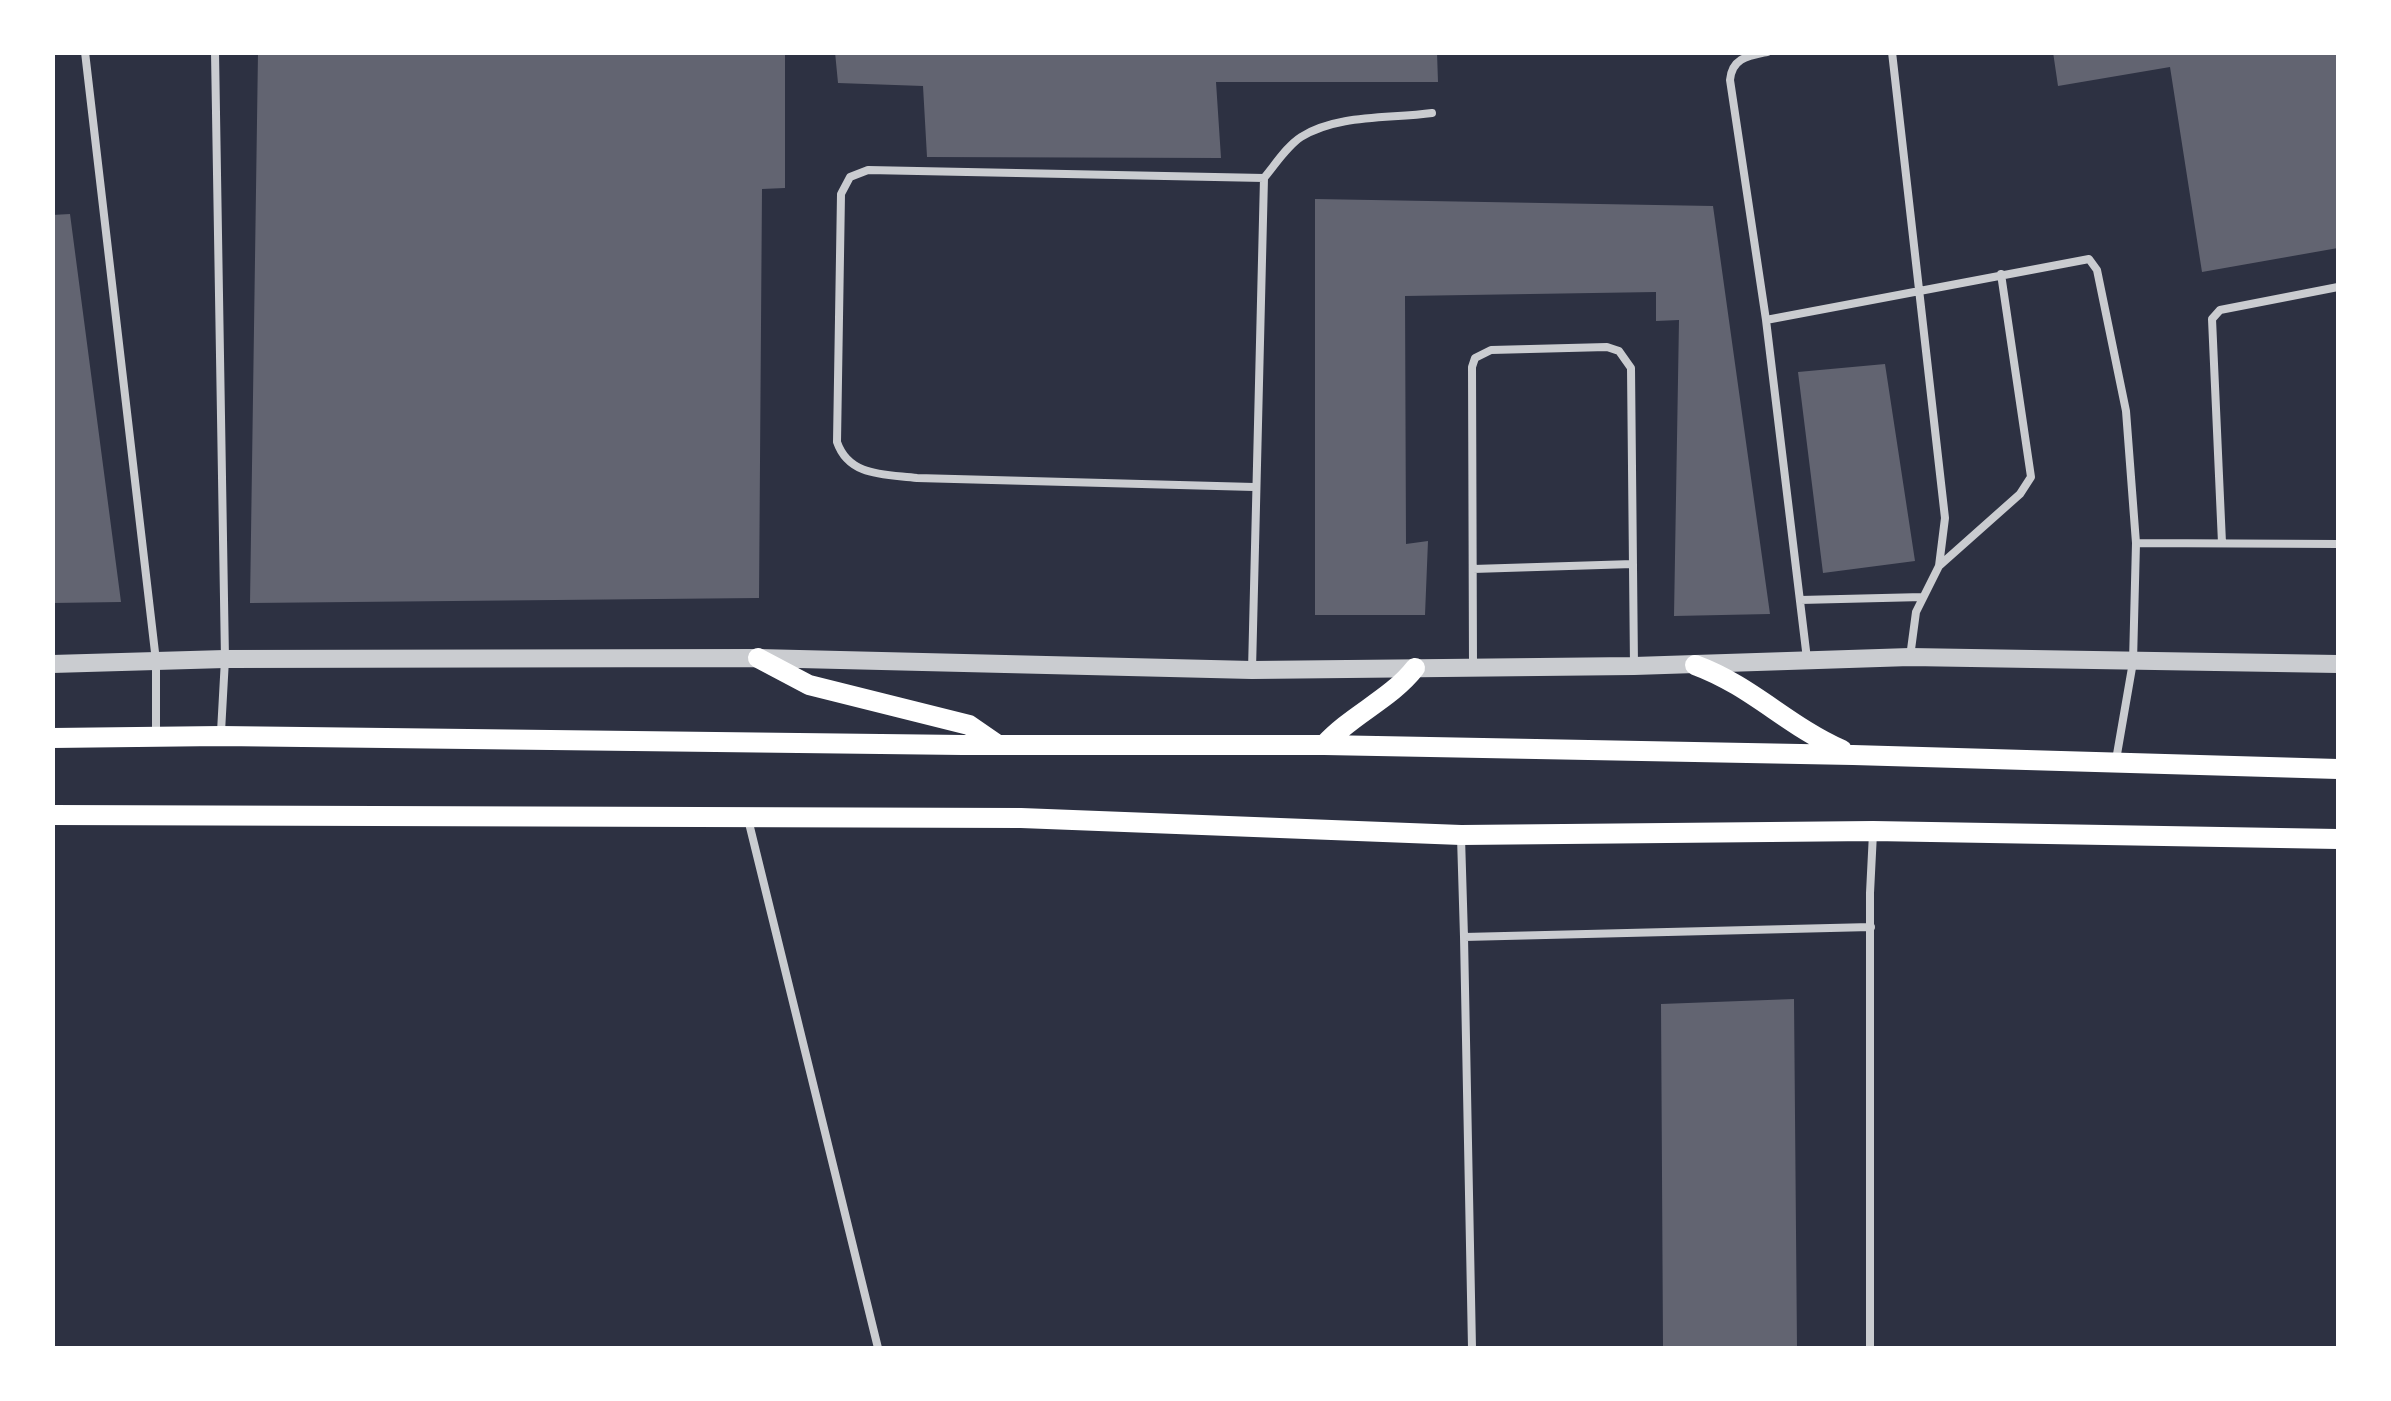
<!DOCTYPE html>
<style>
body{margin:0}
#map{position:relative;width:2391px;height:1401px;overflow:hidden;background:#2d3142;font-family:Georgia,serif}
canvas{display:block}
.frame{position:absolute;inset:0;border:55px solid #fff;pointer-events:none}
</style>
<div id="map">
<canvas width="2391" height="1401"></canvas>
<div class="frame"></div>
</div>
<script>
const c = document.querySelector('canvas').getContext('2d');
c.lineJoin = 'round';
function fillPath(path, color) { c.fillStyle = color; c.fill(path, 'evenodd'); }
function trace(path, color, width, dash) { c.strokeStyle = color; c.lineWidth = width; c.lineCap = dash ? 'butt' : 'round'; c.setLineDash(dash || []); c.stroke(path); }
fillPath(new Path2D(`
 M258 52 785 54V188L762 189 759 598 250 603Z
 M835 52H1437L1438 82H1216L1221 158 927 157 923 86 838 83Z
 M2053 52H2338V248L2202 272 2170 67 2058 86Z
 M1315 199 1713 206 1770 614 1674 616 1679 320 1656 321V292L1405 296 1406 544 1428 541 1425 615H1315Z
 M70 214 121 602 52 603V215Z
 M1885 364 1915 561 1823 573 1798 372Z
 M1794 999 1797 1348H1663L1661 1004Z`), '#626471');
trace(new Path2D(`
 M85 52 156 661V736
 M215 52 225 659 221 732
 M1892 52 1945 518 1939 566 1916 612 1910 657
 M1766 320 1730 80C1732 58 1748 56 1767 52
 M1254 487 917 478C885 474 849 477 837 442L841 194 850 177 868 170 1264 178
 M2136 543 2338 544
 M2222 543 2212 319 2220 310 2338 287
 M1939 566 2020 494 2031 477 2001 274
 M1473 569 1633 564
 M1800 600 1923 597
 M1807 659 1766 320 2089 259 2097 270 2126 411 2136 543 2133 662 2116 760
 M1473 666 1472 367 1475 358 1491 350 1607 347 1619 351 1631 368 1634 666
 M1252 670 1264 178C1275 165 1287 146 1301 137 1338 114 1389 119 1432 113
 M748 819 878 1348
 M1461 837 1464 937
 M1472 1348 1464 937 1871 927
 M1870 1348V893L1873 833`), '#caccd0', 8);
trace(new Path2D(`
 M52 664 225 659 758 658 1252 670 1634 666 1910 657 2338 664`), '#caccd0', 18);
trace(new Path2D(`
 M758 658 809 685 969 725 998 745
 M1695 665C1752 686 1786 725 1842 750
 M52 738 221 736 963 745H1324L1853 755 2338 769
 M1324 745C1351 715 1391 699 1415 668
 M52 815 1021 818 1461 835 1873 831 2338 839`), '#fff', 20);
</script>
